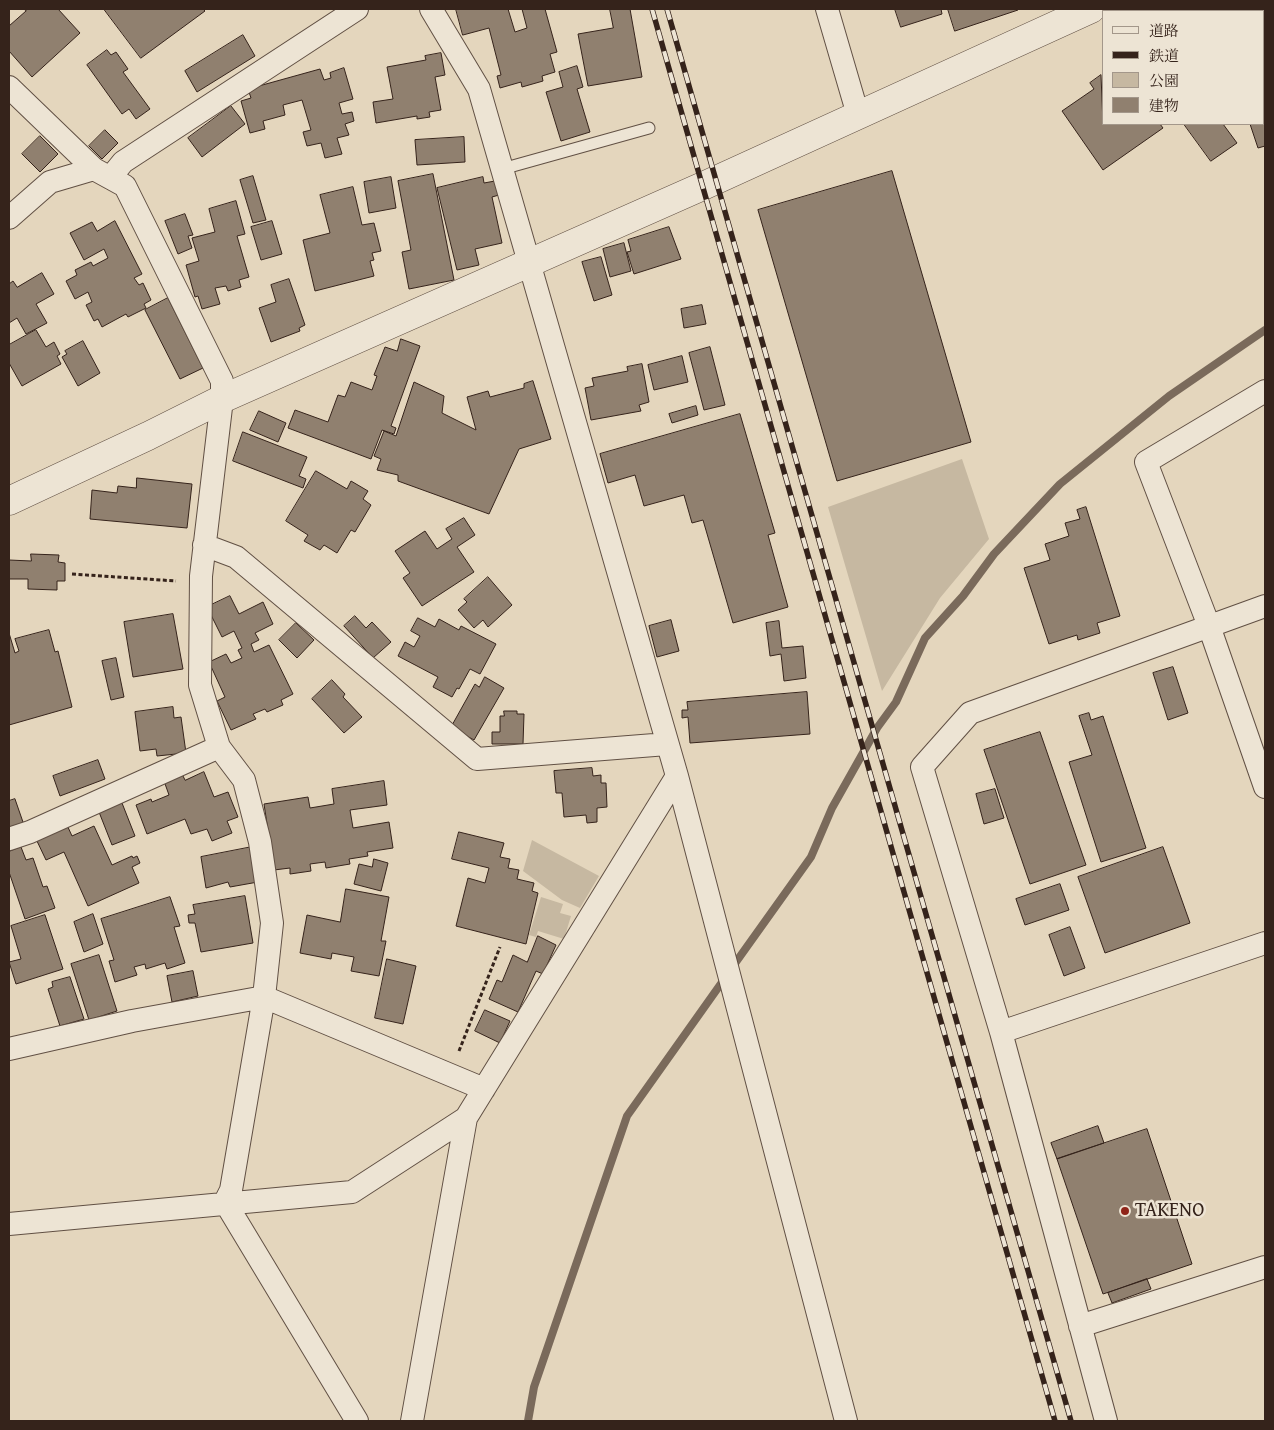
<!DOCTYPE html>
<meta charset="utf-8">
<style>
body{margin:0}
#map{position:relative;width:1274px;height:1430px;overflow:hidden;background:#e4d6bd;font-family:"Gentium Book Plus","Noto Serif JP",serif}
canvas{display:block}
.frame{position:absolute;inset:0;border:10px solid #35231b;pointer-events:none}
.legend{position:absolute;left:1102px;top:10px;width:162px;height:115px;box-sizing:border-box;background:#ede4d4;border:1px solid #a3978a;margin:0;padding:6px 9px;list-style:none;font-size:15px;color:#35231b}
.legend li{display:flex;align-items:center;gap:10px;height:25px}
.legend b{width:25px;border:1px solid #a3978a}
</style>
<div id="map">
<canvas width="1274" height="1430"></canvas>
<div class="frame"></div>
<ul class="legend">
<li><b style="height:6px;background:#ede4d4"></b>道路</li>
<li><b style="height:6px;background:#35231b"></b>鉄道</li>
<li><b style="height:14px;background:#c6b8a1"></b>公園</li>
<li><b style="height:14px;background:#90806f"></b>建物</li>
</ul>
</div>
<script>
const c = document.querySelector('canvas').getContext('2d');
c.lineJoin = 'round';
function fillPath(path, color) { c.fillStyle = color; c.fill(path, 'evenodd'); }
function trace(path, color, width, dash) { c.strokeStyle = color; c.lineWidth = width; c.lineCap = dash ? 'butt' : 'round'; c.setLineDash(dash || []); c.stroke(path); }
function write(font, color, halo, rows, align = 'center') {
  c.font = font + ' "Gentium Book Plus",serif'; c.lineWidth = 5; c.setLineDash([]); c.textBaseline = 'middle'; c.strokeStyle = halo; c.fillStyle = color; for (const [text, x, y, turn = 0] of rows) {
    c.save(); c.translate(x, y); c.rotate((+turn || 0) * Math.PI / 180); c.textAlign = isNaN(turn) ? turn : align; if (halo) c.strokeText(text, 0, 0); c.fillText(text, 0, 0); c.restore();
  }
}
fillPath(new Path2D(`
 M962 459 989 539 940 598 882 691 828 507Z
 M532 840 599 876 580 908 562 900 523 871Z
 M541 897 563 904 560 913 571 916 564 939 538 931 536 937 529 935Z`), '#c6b8a1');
trace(new Path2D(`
 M731 969 811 857 832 808 877 728 896 702 925 638 963 596 994 554 1060 484 1169 396 1265 330
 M528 1421 534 1387 627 1116 725 978`), '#7a6a5b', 8);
const building = new Path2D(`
 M24 9H58L80 33 32 77 9 51V26L26 11Z
 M104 9H203L205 11 141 58Z
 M456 9H508L515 32 527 28 522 9H545L557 52 550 54 555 72 542 76 543 81 522 87 521 82 500 88 497 76 501 75 489 28 463 35Z
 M610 9H630L642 77 588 86 578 34 613 28Z
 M895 9H941L942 14 901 27Z
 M948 9H1018V10L955 31Z
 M243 35 255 56 197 92 185 71Z
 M107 50 111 55 116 52 128 69 123 72 150 109 136 119 129 109 122 114 87 65Z
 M1263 50 1265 55V78L1263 79Z
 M441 53 445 75 435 77 441 110 429 112 430 117 417 119V116L376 123 373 102 393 99 387 67 426 60 425 56Z
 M577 66 583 87 577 89 590 132 561 141 546 92 563 87 559 72Z
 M344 68 353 99 339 103 342 114 352 112 354 121 345 124 349 135 337 138 342 154 325 158 321 143 307 146 303 132 311 130 302 100 283 105 285 115 263 121 265 129 250 133 241 101 251 98 248 89 320 69 324 80 331 78 330 73Z
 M1101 75 1103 124H1160L1163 128 1103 170 1062 111 1094 89 1090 83Z
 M1263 91H1265V148V146L1258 148 1250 124H1263Z
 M231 106 245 124 202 157 188 138Z
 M1184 124H1223L1237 143 1211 161Z
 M105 130 118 143 102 159 89 146Z
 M40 136 58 154 40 172 22 154Z
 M464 137 465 162 417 165 415 140Z
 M892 171 971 442 837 481 758 210Z
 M433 174 454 280 409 289 402 252 411 250 398 181Z
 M253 176 266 220 253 223 240 180Z
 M391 177 396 208 369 213 364 182Z
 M483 177 484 183 495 181 499 195 492 197 502 243 475 249 479 265 457 270 437 188Z
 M353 187 362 225 374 223 381 251 372 253 374 260 370 261 374 276 315 291 303 240 330 233 320 195Z
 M236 201 245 234 237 236 249 277 239 280 241 287 228 291 226 286 215 288 220 304 202 309 198 296 195 297 186 265 199 261 192 238 215 232 209 209Z
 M185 214 193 235 188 236 192 248 178 254 165 221Z
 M115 221 142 274 134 278 139 285 143 283 151 300 144 304 146 308 128 317 126 314 102 327 98 319 94 321 86 305 92 302 88 292 75 299 66 281 77 275 75 270 91 262 93 266 108 258 104 249 84 260 70 233 92 222 97 231Z
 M272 221 282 254 261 260 251 227Z
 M669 227 681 259 634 274 627 252 631 251 628 240Z
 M624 243 631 271 610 277 603 249Z
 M601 257 612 295 594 301 582 262Z
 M42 273 54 294 36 304 47 323 26 334 17 318 9 323V284L13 281 17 287Z
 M289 279 305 325 299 328 300 331 271 342 259 308 276 302 271 285Z
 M168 298 203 368 180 379 145 310Z
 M702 305 706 324 684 328 681 309Z
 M36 330 46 347 54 342 60 354 57 356 61 364 22 386 9 363V345Z
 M401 339 420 346 391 426 396 428 394 434 382 430 371 459 288 428 295 410 328 422 338 395 345 397 351 382 372 390 377 376 374 375 385 347 397 351Z
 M83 341 100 373 78 386 62 357 67 354 65 351Z
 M710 347 725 405 704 410 689 353Z
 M682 356 688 382 654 390 648 365Z
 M642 364 649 402 639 405 641 411 591 420 585 388 594 386 592 378 628 371 627 367Z
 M533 381 551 439 519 449 489 514 398 481V475L377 470 381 459 374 456 384 431 396 436 414 382 444 396 442 413 476 430 467 397 488 391 490 397 524 388V384Z
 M696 406 698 415 672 423 669 414Z
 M259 411 286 423 278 442 250 430Z
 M740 414 775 533 768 535 788 607 733 623 703 520 692 523 684 495 644 506 635 475 608 483 600 454Z
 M243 432 307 457 299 476 306 479 303 488 233 461Z
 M316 471 347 489 351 481 368 491 363 499 371 505 355 532 351 530 337 553 324 545 320 550 304 541 308 535 286 521Z
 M137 478 192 484 187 528 90 519 92 490 117 493 118 486 136 488Z
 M1086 507 1120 616 1097 623 1100 633 1078 640 1077 635 1049 644 1024 568 1050 560 1045 544 1069 536 1065 523 1080 519 1077 510Z
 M464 518 475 535 457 547 474 572 422 606 403 578 410 573 395 551 425 531 437 549 452 539 446 529Z
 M31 554 59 555 58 562 65 563V581H57V590L28 589V579H9V560L31 561Z
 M488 577 512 605 488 627 483 620 474 628 458 610 467 602 464 599Z
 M230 596 239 614 263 602 273 624 255 633 259 640 251 644 254 652 269 645 293 694 281 700 283 705 267 712 265 709 253 714 256 719 231 730 217 701 225 697 209 662 226 654 231 663 242 658 238 650 242 648 234 631 222 637 207 607Z
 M173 614 183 669 133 677 124 622Z
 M355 616 366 628 372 622 391 642 373 658 344 626Z
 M418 618 435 627 439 619 459 630 461 626 496 644 480 674 470 669 459 689 457 688 452 697 433 687 438 677 398 656 405 642 414 647 420 636 411 631Z
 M671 620 679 651 657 657 649 626Z
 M779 621 782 648 803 646 806 678 784 681 781 654 770 656 766 623Z
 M296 623 314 640 297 658 279 640Z
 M49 630 55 652 58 651 72 707 9 725V633L15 653 19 651 15 639Z
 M116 658 124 697 111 700 102 661Z
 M1173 667 1188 713 1168 720 1153 673Z
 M485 677 504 688 474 740 451 727 475 684 479 687Z
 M332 680 345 694 343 697 362 717 344 733 312 699Z
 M807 692 810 734 690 743 688 717 682 718V710H688L687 702Z
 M173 707 174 718 181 717 186 753 157 756 156 749 140 751 135 712Z
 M504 711H517V714H524L523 744H492V732H500V716H504Z
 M1089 713 1091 720 1103 716 1146 848 1101 862 1069 762 1092 755 1079 716Z
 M1040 732 1086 865 1030 884 984 750Z
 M98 760 105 779 60 796 53 776Z
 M592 768 593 776 601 775V783H606L607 807 597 808V822L587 823 586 815 564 817 562 793H556L554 771Z
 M204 772 214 797 228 792 238 817 227 821 232 833 212 841 207 829 191 834 185 819 147 834 136 805 151 799 152 802 169 795 164 781 182 774 185 780Z
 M384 781 387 805 350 810 353 828 389 822 393 848 367 852 368 856 349 859 350 864 326 868 325 862 310 864 311 871 290 874V868L274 870 264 804 308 797 310 808 334 804 332 789Z
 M995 789 1004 818 984 824 976 794Z
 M15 799 24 825 9 831V801Z
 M122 803 135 836 112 845 99 812Z
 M67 825 72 836 94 826 112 865 132 856 133 858 137 856 140 863 132 867 139 883 88 906 64 852 46 860 36 839Z
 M459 832 504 843 500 857 510 859 508 868 519 870 517 879 534 883 532 891 538 893 526 944 456 926 468 878 485 883 489 868 452 859Z
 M21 847 26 860 33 858 43 887 47 886 55 908 25 919 9 872V852Z
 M252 847 258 882 230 887 228 882 206 888 201 857Z
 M1163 847 1190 923 1105 953 1078 877Z
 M374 859 388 863 381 891 354 884 359 864 372 867Z
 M1060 884 1069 910 1025 925 1016 899Z
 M346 889 389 897 381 941H386L379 976 351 971 354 957 332 953 331 959 300 953 307 915 340 922Z
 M245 896 253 943 201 952 195 923H189L188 915 195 914 193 905Z
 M170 897 180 926 174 927 185 963 167 969 165 963 146 969 145 964 134 967 137 975 115 982 109 961 114 960 101 919Z
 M93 914 103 944 84 952 74 922Z
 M45 915 63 969 16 984 9 962 21 959 11 926Z
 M1070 927 1085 968 1064 976 1049 935Z
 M538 936 556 945 543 974 536 971 518 1012 489 999 497 980 502 982 513 955 527 962Z
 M99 955 117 1011 89 1020 71 964Z
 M387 959 416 966 403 1024 375 1018Z
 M193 971 198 996 172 1002 167 976Z
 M70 977 84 1019 60 1026 48 989 53 987 52 982Z
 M485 1010 510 1021 500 1043 475 1031Z
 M1098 1126 1104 1143 1057 1159 1051 1143Z
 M1147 1129 1192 1264 1103 1294 1057 1159Z
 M1147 1279 1151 1289 1112 1303 1108 1293Z`);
fillPath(building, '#90806f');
trace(building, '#35231b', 1);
const service = new Path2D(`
 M502 169 649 128`);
const minor = new Path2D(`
 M431 9 479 89 677 776 846 1421
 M827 9 858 115
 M9 87 94 169 125 186 222 381V399L201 576 200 685 219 747 244 780 260 842 272 923 264 997 231 1190 225 1202 357 1421
 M110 178 123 162 357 9
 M9 218 50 182 94 169
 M1265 391 1146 462 1209 626 1265 787
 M204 545 236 557 477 759 667 744
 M9 839 30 832 219 747
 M1001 1032 1265 943
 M9 1049 132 1021 264 997 484 1089
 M9 1224 352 1192 466 1118
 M1080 1326 1265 1267
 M412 1421 466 1118 677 776
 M1106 1421 1001 1032 922 767 970 713 1265 606`);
const tertiary = new Path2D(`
 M9 501 148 436 222 399 703 186 1091 9`);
trace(service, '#615044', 13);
trace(minor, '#615044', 24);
trace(tertiary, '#615044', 29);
trace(new Path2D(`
 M72 574 176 581
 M459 1051 500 947`), '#35231b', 3, [4, 2.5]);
trace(service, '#ede4d4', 11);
trace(minor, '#ede4d4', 22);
trace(tertiary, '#ede4d4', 28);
const rail = new Path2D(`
 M652 9 1055 1421
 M667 9 1071 1421`);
trace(rail, '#35231b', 5.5);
trace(rail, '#ede4d4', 4, [11]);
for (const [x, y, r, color] of [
 [1125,1211,5,"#8f2418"]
]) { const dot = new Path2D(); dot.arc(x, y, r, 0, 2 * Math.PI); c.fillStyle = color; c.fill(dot); trace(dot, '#ede4d4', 2); }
write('20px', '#35231b', '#ede4d4', [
 ["TAKENO",1135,1211]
], 'left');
</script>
